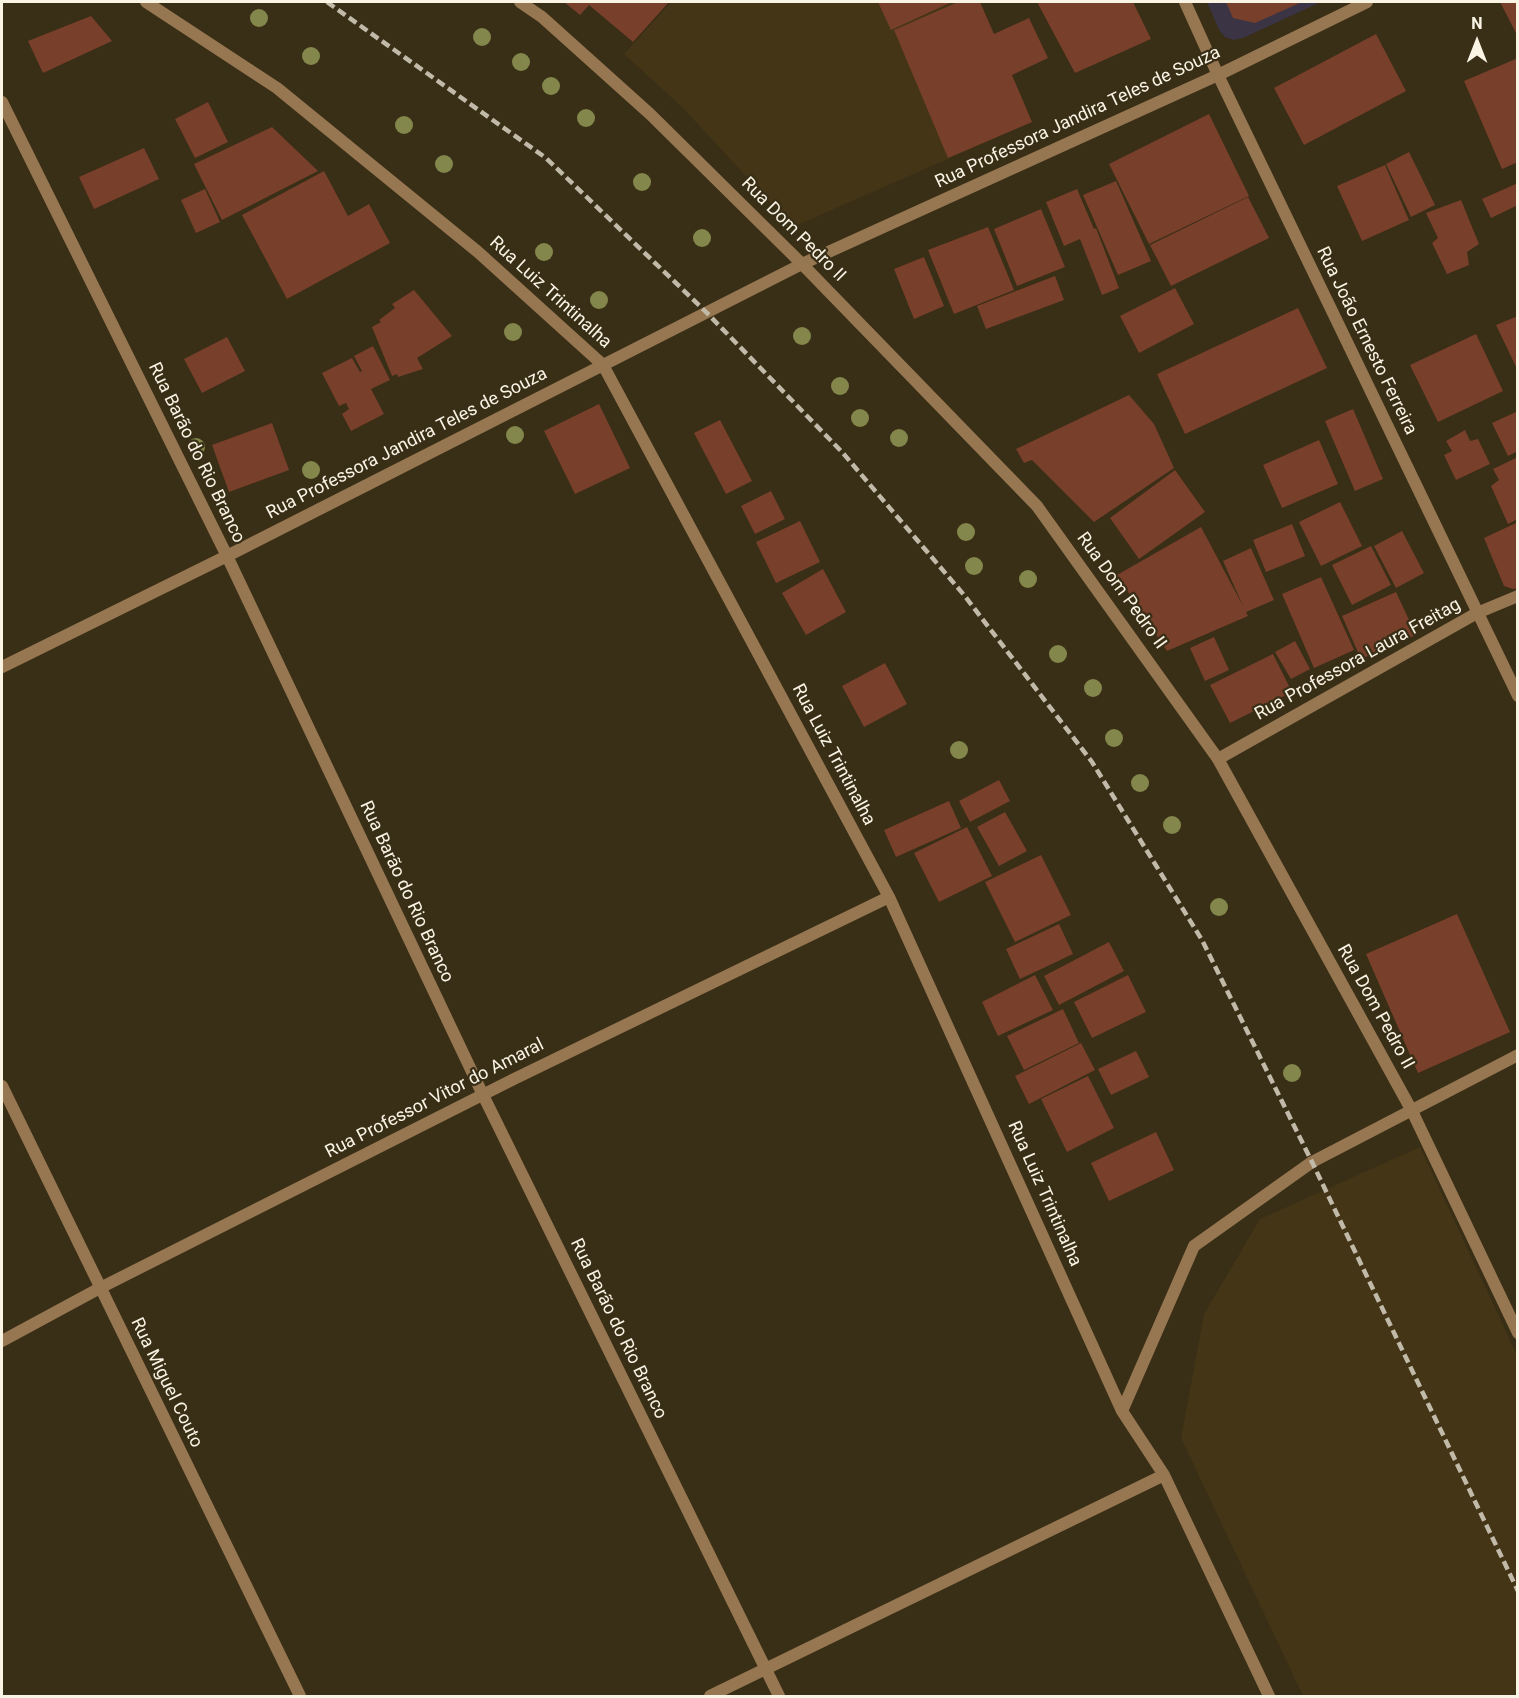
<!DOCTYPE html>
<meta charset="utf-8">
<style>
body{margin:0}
#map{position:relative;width:1519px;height:1698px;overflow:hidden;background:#392e16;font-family:Roboto,sans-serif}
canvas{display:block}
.frame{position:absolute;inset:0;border:3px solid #faf4e5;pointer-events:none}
.north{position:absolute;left:1447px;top:12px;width:60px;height:60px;-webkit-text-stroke:4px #392e16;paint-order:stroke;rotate:0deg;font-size:16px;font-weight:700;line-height:24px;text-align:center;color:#faf4e5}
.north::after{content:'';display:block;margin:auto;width:21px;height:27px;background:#faf4e5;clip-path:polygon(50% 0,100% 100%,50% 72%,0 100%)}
</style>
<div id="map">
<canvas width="1519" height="1698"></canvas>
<div class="frame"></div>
<div class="north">N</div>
</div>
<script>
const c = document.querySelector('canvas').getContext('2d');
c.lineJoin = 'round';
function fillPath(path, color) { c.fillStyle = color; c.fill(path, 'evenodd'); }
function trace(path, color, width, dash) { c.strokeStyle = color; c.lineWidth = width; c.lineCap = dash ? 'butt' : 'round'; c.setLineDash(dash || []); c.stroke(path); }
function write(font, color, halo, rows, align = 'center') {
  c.font = font + ' Roboto,sans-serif'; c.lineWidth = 4.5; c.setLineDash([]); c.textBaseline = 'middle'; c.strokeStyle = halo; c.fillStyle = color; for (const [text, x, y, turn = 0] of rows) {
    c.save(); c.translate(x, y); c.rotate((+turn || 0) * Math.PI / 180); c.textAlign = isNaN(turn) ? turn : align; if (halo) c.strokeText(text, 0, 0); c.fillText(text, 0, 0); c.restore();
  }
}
fillPath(new Path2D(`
 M1207 2H1321L1243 38 1234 40 1225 37 1219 30Z`), '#3a3444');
fillPath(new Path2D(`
 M671 2H980L1032 122 793 227 683 108 624 54Z
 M1420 1147 1517 1355V1696H1303L1181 1438 1204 1314 1260 1219Z`), '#433516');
fillPath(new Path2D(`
 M564 2H669L633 42 589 5 580 15Z
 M878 2H952L891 30Z
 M958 2H980L994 34 1029 18 1048 58 1012 75 1032 122 948 158 894 30Z
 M1037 2H1133L1151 39 1075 73Z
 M1226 2H1302L1255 23 1233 18Z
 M1500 2H1518V37Z
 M91 16 112 41 43 73 28 41Z
 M1376 34 1406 91 1304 145 1274 88Z
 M1518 58V162L1502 169 1464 81Z
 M208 102 228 142 195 158 175 119Z
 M1209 114 1249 196 1149 244 1109 164Z
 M272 127 318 171 222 220 194 164Z
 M144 148 159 179 94 209 79 177Z
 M1409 152 1435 205 1411 217 1386 164Z
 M1385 165 1409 220 1362 241 1337 186Z
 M324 171 348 216 369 204 390 243 287 299 242 215Z
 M1116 181 1151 261 1118 275 1083 195Z
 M1518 183V205L1491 218 1482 199Z
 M205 189 220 222 196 233 181 200Z
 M1077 189 1094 229 1096 228 1119 288 1102 295 1080 239 1064 246 1046 202Z
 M1248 197 1269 238 1171 286 1150 245Z
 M1461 200 1479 244 1467 252 1469 265 1447 274 1432 243 1438 238 1426 213Z
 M1041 209 1065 267 1017 286 994 229Z
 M988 227 1014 290 954 314 928 250Z
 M924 257 944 306 914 319 894 269Z
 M1055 276 1064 300 986 329 977 306Z
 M1175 288 1194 324 1139 353 1120 316Z
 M414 290 452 336 417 358 423 369 398 377 397 374 392 376 372 327 381 322 379 320 395 308 392 304Z
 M1298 308 1327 368 1185 434 1157 374Z
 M1518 316V371L1496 325Z
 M1476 334 1503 391 1438 422 1410 365Z
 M227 337 245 371 202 393 184 359Z
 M373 346 390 380 371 389 384 414 351 431 342 414 349 409 346 403 339 406 322 373 352 358 360 372 362 371 354 356Z
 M1129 395 1154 424 1174 468 1094 522 1032 460 1024 463 1016 449Z
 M599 404 630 468 575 494 544 431Z
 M1353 409 1383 479 1355 491 1325 421Z
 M1518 411V451L1508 456 1492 423Z
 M720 420 752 481 726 494 694 433Z
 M272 423 289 470 229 492 212 445Z
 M1465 430 1470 441 1478 439 1490 464 1456 480 1444 455 1452 451 1446 441Z
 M1319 440 1338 484 1282 508 1263 465Z
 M1518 457V519L1508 524 1491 486 1499 480 1493 469Z
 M1175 470 1205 512 1139 559 1110 518Z
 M771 491 785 519 755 534 741 506Z
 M1340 502 1362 546 1321 566 1299 522Z
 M800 521 820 562 776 583 756 542Z
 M1516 523 1518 588 1513 589 1504 586 1484 538Z
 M1292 524 1305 556 1266 572 1253 540Z
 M1201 527 1243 606 1223 561 1251 548 1274 600 1246 612 1248 616 1167 651 1117 575Z
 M1402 531 1424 573 1396 588 1374 546Z
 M1371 546 1391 585 1352 605 1332 565Z
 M823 569 846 612 806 635 782 593Z
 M1321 577 1354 650 1314 668 1282 594Z
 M1396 592 1416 635 1361 659 1342 616Z
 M1214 637 1229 670 1205 681 1190 648Z
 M1295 641 1310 669 1291 679 1275 652Z
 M1273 654 1292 692 1230 723 1210 685Z
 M885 663 907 704 864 727 842 686Z
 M999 780 1010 801 970 822 959 801Z
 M949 801 961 828 896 857 884 830Z
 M1005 812 1027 851 999 866 977 827Z
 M967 827 992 876 939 902 914 853Z
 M1041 855 1071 915 1015 942 985 882Z
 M1457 914 1510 1032 1418 1073 1366 954Z
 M1059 924 1073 954 1020 979 1006 949Z
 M1109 942 1124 971 1059 1005 1044 976Z
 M1035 975 1053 1010 998 1036 982 1002Z
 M1128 975 1146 1012 1092 1038 1074 1002Z
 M1063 1009 1079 1043 1024 1070 1007 1036Z
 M1081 1043 1095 1070 1029 1104 1015 1076Z
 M1136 1051 1149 1077 1111 1095 1098 1069Z
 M1088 1076 1114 1128 1067 1152 1041 1099Z
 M1156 1132 1174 1170 1109 1201 1091 1163Z`), '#783f2b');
trace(new Path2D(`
 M146 2 277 88 478 252 603 365 889 897 1122 1411 1164 1475 1269 1696
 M2 102 227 556 483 1095 779 1696
 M2 667 227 556 802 264 1218 75 1367 2
 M1218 759 1477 613 1518 596
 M2 1086 300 1696
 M2 1341 100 1288 514 1079 889 897
 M1122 1411 1194 1246 1312 1162 1518 1055
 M710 1696 1164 1475`), '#967751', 12);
trace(new Path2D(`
 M520 2 542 17 650 114 802 264 1037 506 1218 759 1412 1111 1518 1333
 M1185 2 1218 75 1518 696`), '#967751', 12);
trace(new Path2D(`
 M327 2 546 158 706 312 842 452 964 595 1092 762 1202 940 1312 1162 1518 1591`), '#c2baa9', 4.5, [9, 4.5]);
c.fillStyle = '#83874b';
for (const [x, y] of [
 [259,18],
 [482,37],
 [311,56],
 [521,62],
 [551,86],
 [586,118],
 [404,125],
 [444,164],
 [642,182],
 [702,238],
 [544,252],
 [599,300],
 [513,332],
 [802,336],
 [840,386],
 [860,418],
 [515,435],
 [899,438],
 [196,447],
 [311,470],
 [966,532],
 [974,566],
 [1028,579],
 [1058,654],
 [1093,688],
 [1114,738],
 [959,750],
 [1140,783],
 [1172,825],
 [1219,907],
 [1292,1073]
]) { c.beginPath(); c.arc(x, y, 9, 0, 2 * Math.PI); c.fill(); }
write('18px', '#faf4e5', '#392e16', [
 ["Rua Professora Jandira Teles de Souza",1078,118,-25],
 ["Rua Dom Pedro II",793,230,45],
 ["Rua Luiz Trintinalha",550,293,42],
 ["Rua João Ernesto Ferreira",1366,341,64],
 ["Rua Professora Jandira Teles de Souza",407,444,-27],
 ["Rua Barão do Rio Branco",196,453,64],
 ["Rua Dom Pedro II",1121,591,54],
 ["Rua Professora Laura Freitag",1358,660,-29],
 ["Rua Luiz Trintinalha",833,755,62],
 ["Rua Barão do Rio Branco",406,892,65],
 ["Rua Dom Pedro II",1375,1007,61],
 ["Rua Professor Vitor do Amaral",435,1099,-27],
 ["Rua Luiz Trintinalha",1044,1194,66],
 ["Rua Barão do Rio Branco",618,1329,64],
 ["Rua Miguel Couto",166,1383,64]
]);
</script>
